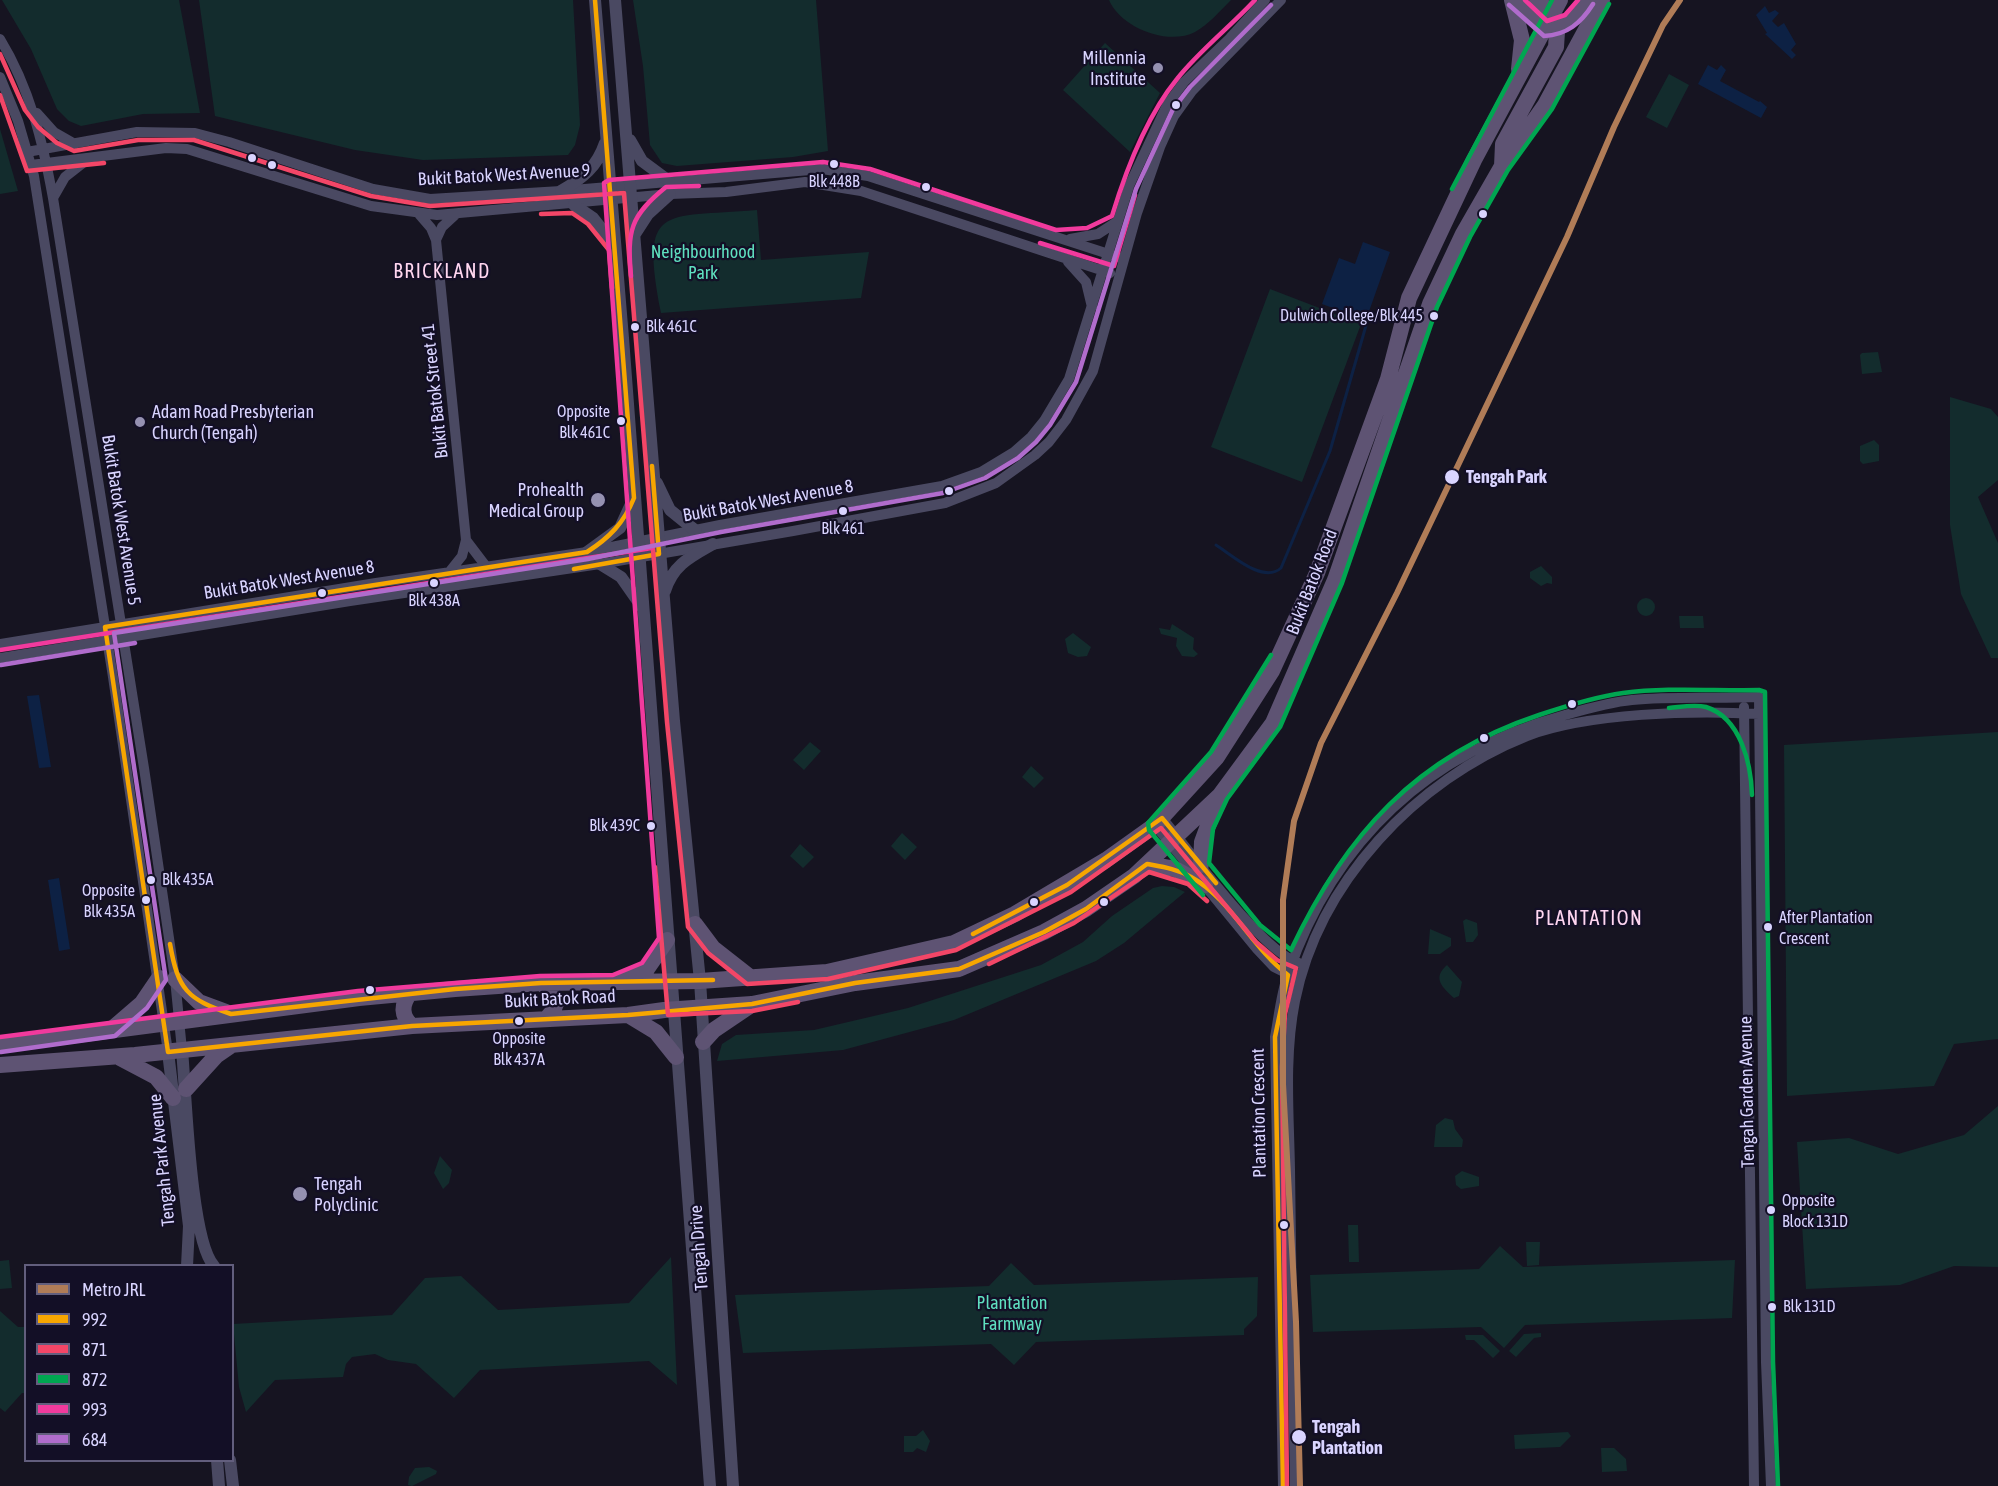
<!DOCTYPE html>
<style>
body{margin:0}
#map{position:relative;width:1998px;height:1486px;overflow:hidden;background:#161421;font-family:"Asap Condensed",sans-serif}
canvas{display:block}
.legend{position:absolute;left:24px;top:1264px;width:210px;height:198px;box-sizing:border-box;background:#130f26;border:2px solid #625e7d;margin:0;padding:8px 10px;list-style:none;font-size:18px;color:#d9d4ff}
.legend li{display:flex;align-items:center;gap:12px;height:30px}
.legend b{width:30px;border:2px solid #625e7d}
</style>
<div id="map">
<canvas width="1998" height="1486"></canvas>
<ul class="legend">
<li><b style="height:8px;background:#b07c57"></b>Metro JRL</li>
<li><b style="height:8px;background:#f7a600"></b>992</li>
<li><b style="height:8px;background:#f34667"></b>871</li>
<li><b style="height:8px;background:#00a651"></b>872</li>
<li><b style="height:8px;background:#f13a9d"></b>993</li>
<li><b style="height:8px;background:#b06ccc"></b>684</li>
</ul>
</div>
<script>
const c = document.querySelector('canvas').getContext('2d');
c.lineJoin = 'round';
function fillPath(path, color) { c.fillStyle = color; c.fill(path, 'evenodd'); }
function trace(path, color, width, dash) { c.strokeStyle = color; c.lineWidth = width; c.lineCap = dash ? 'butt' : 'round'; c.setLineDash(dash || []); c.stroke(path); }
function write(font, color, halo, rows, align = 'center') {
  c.font = font + ' "Asap Condensed",sans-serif'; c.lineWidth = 4.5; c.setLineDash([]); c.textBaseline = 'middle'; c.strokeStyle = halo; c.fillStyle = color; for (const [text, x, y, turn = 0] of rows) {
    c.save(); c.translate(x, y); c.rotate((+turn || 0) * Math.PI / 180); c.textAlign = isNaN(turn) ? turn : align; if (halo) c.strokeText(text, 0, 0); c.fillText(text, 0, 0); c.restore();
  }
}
fillPath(new Path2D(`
 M2 0H179L200 113 143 114 81 126 69 121 57 109 31 49Z
 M199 0H573L580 125 575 145 568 155 423 160 355 150 215 116Z
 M633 0H816L828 151 793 157 677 166 662 163 650 145 643 66Z
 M1109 0H1231C1220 11 1209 24 1195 32 1168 46 1121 28 1109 0Z
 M1105 43 1160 93 1130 152 1063 90Z
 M1669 74 1689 85 1667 128 1646 117Z
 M0 129 18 191 0 194Z
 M757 210 761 260 869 252 861 298 661 313C640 203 661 218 757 210Z
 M1270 289 1361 324 1302 482 1211 447Z
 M1878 352 1882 372 1862 374 1860 355 1862 353Z
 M1950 397 1991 409 1998 417V480L1978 497 1998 543V658H1991L1961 594 1950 525Z
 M1874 440 1879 445V461L1863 464 1860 461V446Z
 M1541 566 1552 577V584L1547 583 1541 586 1530 578V572Z
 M1637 607a9 9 0 1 1 18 0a9 9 0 1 1-18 0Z
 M1679 616H1703L1704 628H1680Z
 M1172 624 1194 638 1193 649 1198 654 1194 657 1182 656 1176 646 1177 638 1161 634 1159 628 1170 630Z
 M1073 633 1091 647 1087 656 1078 657 1068 653 1065 639Z
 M1998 732V1039L1954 1044 1934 1086 1787 1096 1784 745Z
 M810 742 821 751 804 770 793 760Z
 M1031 766 1044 778 1034 788 1022 777Z
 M902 833 917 847 905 860 891 846Z
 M800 844 814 857 803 868 790 856Z
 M1162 886 1174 887 1185 892 1124 943 1096 961 954 1020 843 1050 717 1061 722 1044 736 1035 814 1030 908 1008 1041 965 1083 942 1112 916 1153 888Z
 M1466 919 1477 923 1478 935 1473 942H1466L1463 921Z
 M1430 929 1451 938V946L1440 954H1428Z
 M1447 965 1462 982 1459 996 1454 998C1442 987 1432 978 1447 965Z
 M1998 1106V1267L1954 1266 1900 1285 1806 1289 1797 1142 1849 1138 1898 1154 1964 1135Z
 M1445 1118 1453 1120 1455 1129 1463 1140 1462 1147H1434L1436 1125Z
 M440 1156 452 1170 449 1183 443 1189 434 1173Z
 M1462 1171 1479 1177V1186L1461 1189 1456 1185 1455 1176Z
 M1348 1225H1358L1359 1262H1349Z
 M1526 1242H1540L1539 1265 1527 1266Z
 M1500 1246 1523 1267 1735 1260 1732 1318 1525 1325 1504 1348 1481 1327 1313 1332 1310 1275 1479 1269Z
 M671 1257 677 1385 649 1361 480 1370 454 1398 416 1364 388 1360 375 1354 352 1357 346 1364 343 1377 275 1380 246 1412 239 1387 233 1324 392 1315 425 1278 461 1276 498 1310 629 1303Z
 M9 1260 12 1288 0 1289V1261Z
 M1011 1263 1034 1285 1258 1277 1257 1316 1244 1329V1335L1036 1342 1014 1365 991 1344 743 1353 735 1295 989 1286Z
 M0 1311 18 1327H26L25 1393H22L5 1412 0 1408Z
 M1541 1333V1337L1534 1338 1516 1357 1509 1351 1524 1334Z
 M1465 1335H1483L1500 1351 1493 1358 1474 1340H1466Z
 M923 1430 930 1441 926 1452 917 1448 913 1452H904V1436H916Z
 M1568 1432 1571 1436 1560 1447 1515 1449 1514 1435Z
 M1601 1448H1614L1626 1459 1627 1471 1602 1472Z
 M429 1467 437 1471 436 1474 412 1486 408 1485 409 1477 415 1468Z`), '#132c2d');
fillPath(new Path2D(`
 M1765 6 1769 13 1775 10 1779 13 1772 21 1778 27 1784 23 1796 44 1791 50 1796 55 1792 59 1765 34 1767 33 1756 15Z
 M1708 65 1717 70 1721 65 1726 70 1720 81 1759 102 1760 101 1767 107 1761 118 1698 84Z
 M1363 242 1390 252 1366 320 1322 304 1339 258 1355 264Z
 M39 695 51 767 39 768 27 696Z
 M59 878 70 949 59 951 48 880Z`), '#0d2144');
trace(new Path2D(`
 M1216 545C1232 555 1263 584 1281 568L1330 451 1367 322 1372 315 1382 311`), '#0d2144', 3);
trace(new Path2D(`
 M0 39C30 88 43 143 53 198L144 768 175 979 182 1050
 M0 77 18 121 34 176 113 677 168 1052
 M37 113 54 132 75 144
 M27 152 137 132 195 133 229 142 373 189 430 199 561 191 822 169 868 176 1124 259
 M31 165 166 148 187 149 371 206 437 215 670 194 726 192 805 182 861 191 1110 273
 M53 198 65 177 88 159
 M418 213 431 228 436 240 466 540 462 556 450 571
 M1070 239 1098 234 1118 221
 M436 240 442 227 455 215
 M1068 262 1086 282 1092 307
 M466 540 485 565
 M0 644 376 583 587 552 720 525 942 486 981 472 1014 452 1031 437 1044 421 1069 379 1129 186 1167 105 1184 82 1230 38 1265 0
 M0 658 350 601 600 564 793 531 945 503 996 483 1035 455 1049 442 1066 420 1093 371 1137 213 1160 147 1174 116 1192 91 1281 0
 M1744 707 1754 1486
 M1162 818C1190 851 1263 953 1299 963
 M1155 825 1257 949 1274 967 1294 977
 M1283 1486 1275 1037C1279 1016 1281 994 1288 974 1334 840 1429 752 1565 715 1586 709 1610 702 1632 700 1674 696 1717 699 1759 697L1766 1362 1771 1486
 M1295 1486C1293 1380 1291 1275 1290 1169 1289 1114 1284 1056 1295 1001 1319 882 1416 780 1527 736 1588 713 1694 710 1759 714`), '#4a4962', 10);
trace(new Path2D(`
 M595 0 623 338 710 1486
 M615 0 674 721 700 981 733 1486
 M630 140 642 161 669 181
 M561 191C583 178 597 167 605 143
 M574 205 593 218 615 246
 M635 234 648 214 670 194
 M657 483 670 510 696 531
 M587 552 620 528 632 502
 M600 564 621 577 642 607
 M665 591C673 565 690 557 713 544
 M182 1050C186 1092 190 1240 214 1266
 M168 1052 189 1226 187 1266
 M217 1460 219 1486
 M230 1460 233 1486`), '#4a4962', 12);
trace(new Path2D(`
 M1512 0 1522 40 1519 69
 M1514 0 1544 29
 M1537 0 1552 14
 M1548 29C1566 28 1578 15 1587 0
 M1502 166 1503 144 1556 47 1557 32 1552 14
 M1147 864 1175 869 1205 885
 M1201 865 1202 842 1216 804
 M695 924 713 948 750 977
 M175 979 199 1002 226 1012
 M624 979 647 969 667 940
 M541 983 550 990 557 1001 553 1011 546 1019
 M410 993C401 1005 401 1016 412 1026
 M628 1015 656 1032 676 1057
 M113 1028 142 1003 159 978
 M703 1042 714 1030 751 1005
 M0 1045 359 998 455 989 541 983 700 981 827 972 954 943 1015 914 1106 860 1155 825 1217 757 1272 671 1317 573 1388 379 1409 298 1474 160 1560 0
 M120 1058 156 1077 173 1098
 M0 1065 135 1055 412 1026 628 1015 664 1010 752 1004 855 983 959 969 1044 932 1086 909 1134 876 1220 795 1273 723 1335 580 1430 304 1463 234 1502 166 1545 105 1602 0
 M186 1089 216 1056 232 1045`), '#5e5373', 16);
trace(new Path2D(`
 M595 0 634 498C624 523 609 538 587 552L105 627 168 1052 412 1026 628 1015 752 1004 855 983 959 969 1044 932 1086 909 1147 864C1163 867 1177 869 1191 877 1231 899 1251 947 1288 975L1275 1037 1283 1486
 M574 569 659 554 652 466
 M973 934 1067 885 1162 818 1216 883
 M170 944C178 990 187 999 231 1014L455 989 541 983 713 980`), '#f7a600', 4.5);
trace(new Path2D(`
 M0 54 25 110 38 127 57 143 74 151 138 140H194L371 196 430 206 624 193 667 722 688 927 708 953 747 984 828 979 956 950 1071 892 1161 828 1256 942 1277 960 1296 968 1285 1014 1282 1067 1287 1486
 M0 95 27 171 104 163
 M541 214 572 213 588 224 609 250 612 288
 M655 867 668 1015 752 1011 798 1002
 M989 964 1074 923 1149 872 1188 884 1207 901`), '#f34667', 4.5);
trace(new Path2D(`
 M1609 4 1552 109 1508 170 1470 237 1437 307 1342 583 1280 727 1227 799 1213 829 1209 863 1260 925 1291 950C1345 835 1416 756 1539 715 1566 706 1594 697 1623 693 1668 687 1714 691 1759 690L1765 692 1773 1362 1778 1486
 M1452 189 1552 0
 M1669 708C1681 707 1694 704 1706 707 1741 718 1751 764 1752 795
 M1203 895 1149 830 1148 823 1211 752 1271 655`), '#00a651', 4.5);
trace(new Path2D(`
 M1525 0 1547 21 1565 15 1578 0
 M1040 243 1114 266 1135 195
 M631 276C627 231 630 216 666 187L699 186
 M0 650 652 548
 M0 1037 358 991 540 976 613 975 642 963 659 938 604 183 609 180 823 162 870 169 1056 230 1087 228 1112 216C1126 170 1146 117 1177 79 1198 52 1231 26 1255 0`), '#f13a9d', 4.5);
trace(new Path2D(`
 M1509 5 1544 36C1567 35 1581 23 1593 4
 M1 665 135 643
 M1 1052 115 1036 147 1008 166 980 114 633 588 559 721 532 943 493 985 478 1018 458 1036 442 1050 425 1076 382 1136 189 1173 109 1190 87 1271 5`), '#b06ccc', 4.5);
trace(new Path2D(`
 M1300 1486 1296 1322 1283 1084V900L1294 821 1321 743 1397 593 1567 237 1614 127 1663 25 1680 0`), '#b07c57', 6);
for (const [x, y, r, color] of [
 [1158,68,6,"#9591b1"],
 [1176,105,5,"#d9d4ff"],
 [252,158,5,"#d9d4ff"],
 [834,164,5,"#d9d4ff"],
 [272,165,5,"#d9d4ff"],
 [926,187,5,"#d9d4ff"],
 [1483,214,5,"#d9d4ff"],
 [1434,316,5,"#d9d4ff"],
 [635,327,5,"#d9d4ff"],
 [621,421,5,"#d9d4ff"],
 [140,422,6,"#9591b1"],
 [1452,477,8,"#d9d4ff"],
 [949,491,5,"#d9d4ff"],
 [598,500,8,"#9591b1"],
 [843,511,5,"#d9d4ff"],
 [434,583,5,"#d9d4ff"],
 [322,593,5,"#d9d4ff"],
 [1572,704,5,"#d9d4ff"],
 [1484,738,5,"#d9d4ff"],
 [651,826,5,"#d9d4ff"],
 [151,880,5,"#d9d4ff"],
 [146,900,5,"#d9d4ff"],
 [1034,902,5,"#d9d4ff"],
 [1104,902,5,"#d9d4ff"],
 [1768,927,5,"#d9d4ff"],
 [370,990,5,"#d9d4ff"],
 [519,1021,5,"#d9d4ff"],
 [300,1194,8,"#9591b1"],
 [1771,1210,5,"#d9d4ff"],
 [1284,1225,5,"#d9d4ff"],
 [1772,1307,5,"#d9d4ff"],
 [1299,1437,8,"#d9d4ff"]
]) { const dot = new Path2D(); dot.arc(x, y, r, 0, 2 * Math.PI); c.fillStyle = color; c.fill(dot); trace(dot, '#130f26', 2); }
write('16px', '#d9d4ff', '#130f26', [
 ["Blk 448B",834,182,"center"],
 ["Dulwich College/Blk 445",1423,316,"right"],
 ["Blk 461C",646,327],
 ["Opposite",610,412,"right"],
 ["Blk 461C",610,433,"right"],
 ["Blk 461",843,529,"center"],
 ["Blk 438A",434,601,"center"],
 ["Blk 439C",640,826,"right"],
 ["Blk 435A",162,880],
 ["Opposite",135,891,"right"],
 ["Blk 435A",135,912,"right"],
 ["After Plantation",1779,918],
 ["Crescent",1779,939],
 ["Opposite",519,1039,"center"],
 ["Blk 437A",519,1060,"center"],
 ["Opposite",1782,1201],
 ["Block 131D",1782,1222],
 ["Blk 131D",1783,1307]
], 'left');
write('18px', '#d9d4ff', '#130f26', [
 ["Millennia",1146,58],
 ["Institute",1146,79],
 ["Adam Road Presbyterian",152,412,"left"],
 ["Church (Tengah)",152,433,"left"],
 ["Prohealth",584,490],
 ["Medical Group",584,511],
 ["Tengah",314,1184,"left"],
 ["Polyclinic",314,1205,"left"]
], 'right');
write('18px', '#d9d4ff', '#130f26', [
 ["Bukit Batok West Avenue 9",504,175,-3],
 ["Bukit Batok Street 41",435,391,-96],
 ["Bukit Batok West Avenue 8",768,501,-10],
 ["Bukit Batok West Avenue 5",121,520,81],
 ["Bukit Batok West Avenue 8",289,580,-9],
 ["Bukit Batok Road",1312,582,-69],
 ["Bukit Batok Road",560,999,-3],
 ["Tengah Garden Avenue",1747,1092,-91],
 ["Plantation Crescent",1259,1113,-91],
 ["Tengah Park Avenue",162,1160,-96],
 ["Tengah Drive",699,1248,-94]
]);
write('18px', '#5fe0c0', '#130f26', [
 ["Neighbourhood",703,252],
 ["Park",703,273],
 ["Plantation",1012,1303],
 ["Farmway",1012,1324]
]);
write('bold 18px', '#d9d4ff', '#130f26', [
 ["Tengah Park",1466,477],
 ["Tengah",1312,1427],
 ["Plantation",1312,1448]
], 'left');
c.letterSpacing = '1.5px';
write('20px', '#ffd6f0', '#130f26', [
 ["BRICKLAND",442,272],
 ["PLANTATION",1589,919]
]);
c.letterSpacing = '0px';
</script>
